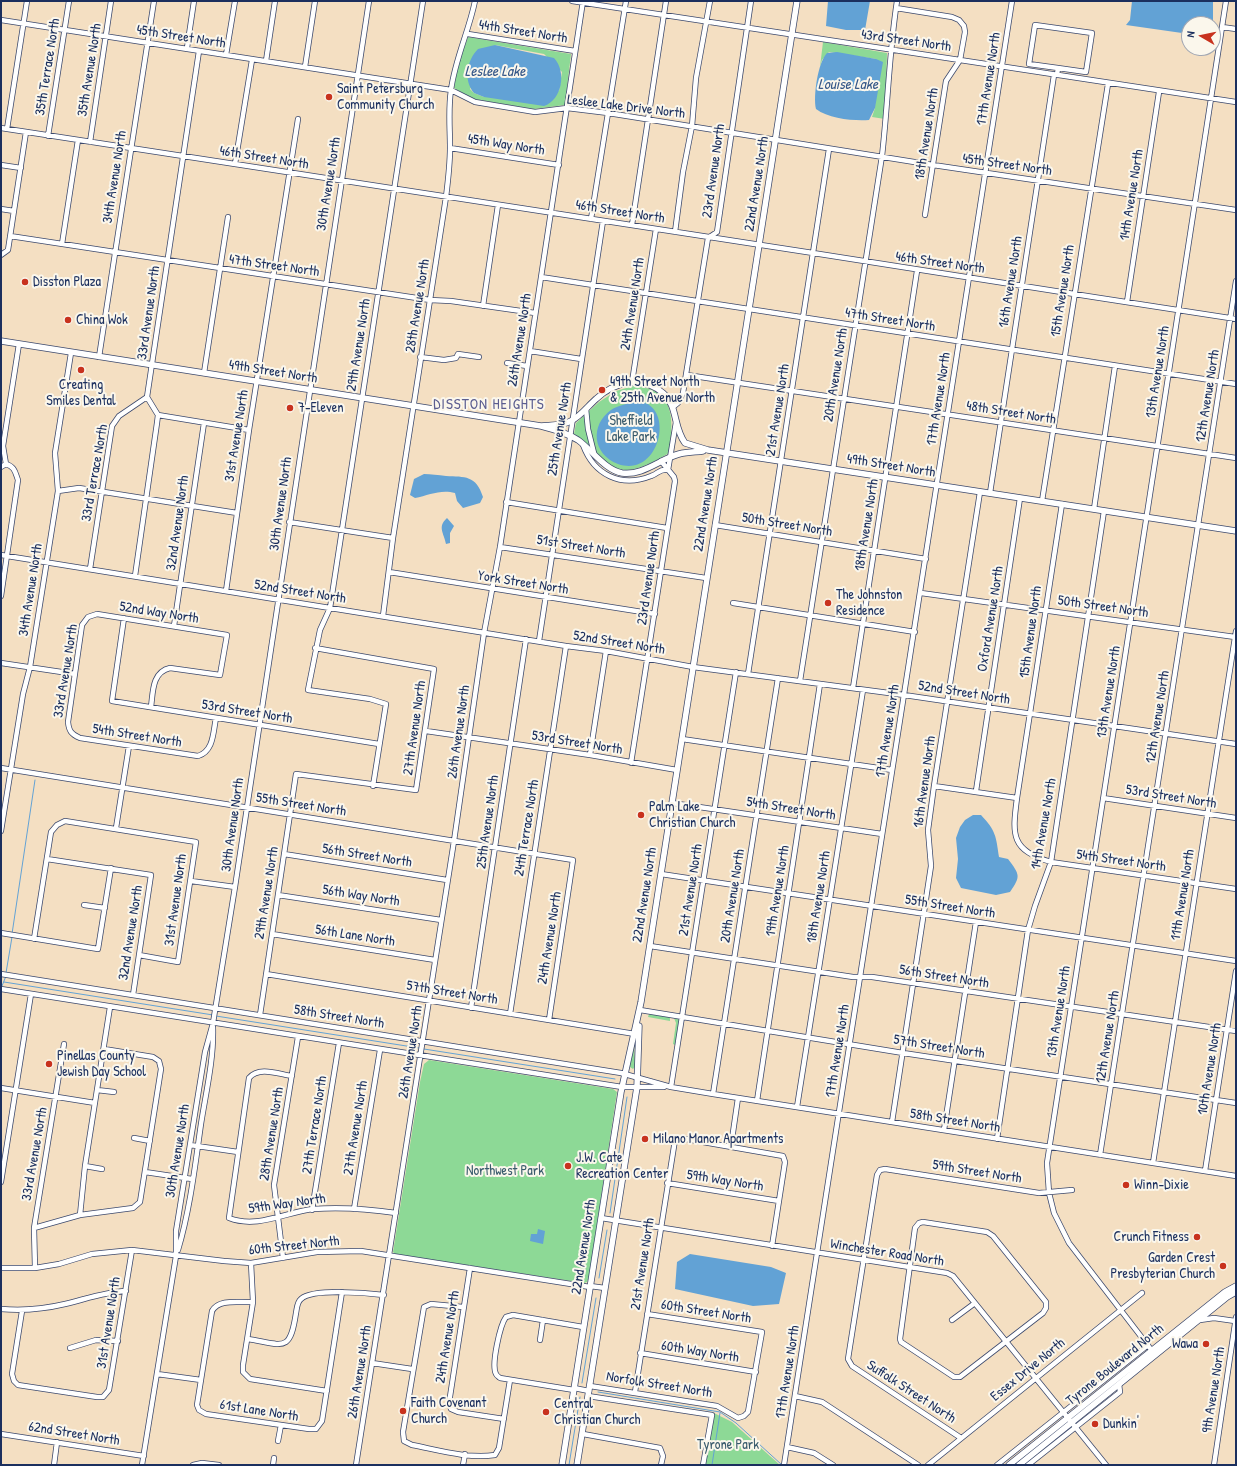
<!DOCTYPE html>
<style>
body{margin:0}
#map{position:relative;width:1237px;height:1466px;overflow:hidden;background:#f4dfc2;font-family:"Patrick Hand",sans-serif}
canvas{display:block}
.frame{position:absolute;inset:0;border:2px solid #1b2f5e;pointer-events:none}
.north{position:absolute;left:1181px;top:16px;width:40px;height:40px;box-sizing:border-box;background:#fbf7ec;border:1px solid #a1a7b3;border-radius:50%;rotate:279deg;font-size:11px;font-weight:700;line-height:16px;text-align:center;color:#1b2f5e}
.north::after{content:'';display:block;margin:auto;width:14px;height:18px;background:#c8321e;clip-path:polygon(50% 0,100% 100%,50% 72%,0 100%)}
</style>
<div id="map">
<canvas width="1237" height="1466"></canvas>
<div class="frame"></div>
<div class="north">N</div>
</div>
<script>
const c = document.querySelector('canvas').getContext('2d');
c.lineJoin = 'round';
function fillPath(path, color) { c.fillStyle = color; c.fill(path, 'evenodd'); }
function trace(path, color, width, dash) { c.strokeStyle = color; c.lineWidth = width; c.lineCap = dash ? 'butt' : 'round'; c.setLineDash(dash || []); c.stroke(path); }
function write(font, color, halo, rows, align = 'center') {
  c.font = font + ' "Patrick Hand",sans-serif'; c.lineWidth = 4; c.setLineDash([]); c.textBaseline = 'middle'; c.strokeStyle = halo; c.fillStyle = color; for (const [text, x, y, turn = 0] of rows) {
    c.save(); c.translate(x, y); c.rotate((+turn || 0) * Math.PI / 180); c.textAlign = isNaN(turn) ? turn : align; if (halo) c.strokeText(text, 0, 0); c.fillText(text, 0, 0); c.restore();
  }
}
fillPath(new Path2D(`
 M468 37 571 54 565 105 534 109 473 99 454 88 458 64ZM495 45 544 54 562 72 559 91 484 97 474 93 470 89Z
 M823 42 887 53 885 119 872 117 875 108 876 59 829 52 822 60 820 67Z
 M633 386C676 388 674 421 669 453 648 465 623 481 602 459 593 449 585 441 574 434L576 423 599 402 616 391Z
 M649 1014 670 1017V1021L648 1017Z
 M674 1018 680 1020 675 1045 673 1044 676 1023Z
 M634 1042 635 1067 633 1069 630 1067Z
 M429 1060 613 1089 617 1092 589 1277 587 1282 584 1283 395 1254 393 1252 420 1082 424 1064Z
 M714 1413 732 1422 780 1465H705Z`), '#8dd996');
fillPath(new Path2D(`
 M828 1H870L865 30H846L826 26Z
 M1132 1H1213V28V24H1189V34L1126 25 1130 20Z
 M495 45 554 58C567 72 562 100 544 106L484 97 474 93C463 80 467 60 478 49Z
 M837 52 876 59 883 62 875 108 869 120C854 121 829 119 816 109 813 96 818 62 827 53Z
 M637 401C677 404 660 479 618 464 592 454 590 425 611 410 618 405 629 404 637 401Z
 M424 474C431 474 438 475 446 476 465 477 476 475 483 497L480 503 463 508 457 501 455 493C441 489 429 495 415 498L410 495 414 479Z
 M447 518 454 526 450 533V543L446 544C444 533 437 527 447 518Z
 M973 815H981C996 831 996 836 999 857L1008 859C1020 875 1021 876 1010 892L996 895 961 888 956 878 958 859 956 838 960 827 965 820Z
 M538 1229 545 1231 543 1244 530 1241 531 1234H537Z
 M690 1254 771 1267 786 1273 779 1304 753 1306 675 1289 677 1262Z`), '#62a2d5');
trace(new Path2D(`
 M12 934 35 780
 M6 973 12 937
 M4 982 213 1015
 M2 986 6 976
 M216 1016 419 1048
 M424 1049 615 1079
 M610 1213 627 1097
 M599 1278 607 1230
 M582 1383 596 1298
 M598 1392 720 1412 736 1423 782 1465
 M569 1465 580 1397
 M712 1465 720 1413`), '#62a2d5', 1);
const minor = new Path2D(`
 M572 1 1236 102
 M896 8 952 17 959 20 964 26 965 32 960 60 946 81 925 215
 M1 20 451 90 475 102 535 112 567 108 608 113 933 165 1236 210
 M1222 27 1236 29
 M468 34 575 51
 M187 48 194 1
 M226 55 235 1
 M266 61 275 1
 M305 67 315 1
 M1057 75 1058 68 1029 64 1035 25 1092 33 1086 72 1058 68
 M1 128 813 253C954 276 1095 297 1236 319
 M7 129 27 1
 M48 136 69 1
 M90 142 111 1
 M450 148 559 165
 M235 164 252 60
 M1 165 21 168
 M1 209 14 211
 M591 219 626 1
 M632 225 666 1
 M675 232 683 172 692 126 696 78 710 1
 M10 236 430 300 451 301 535 313
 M62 244 78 140
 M1 255 8 250 26 132
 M541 277 1236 384
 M1127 302 1159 92
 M483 306 498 205
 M530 351 581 359
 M99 357 154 1
 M420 357 444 360 456 358 458 354 479 357
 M507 363 527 366
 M204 373 228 217
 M687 375 1236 458
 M632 382 656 229
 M673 407 678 403 683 393 708 238 717 232 751 1
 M586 409 588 429 594 453
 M158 415 249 430
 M583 445C594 475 621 488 651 476 658 474 660 468 668 470
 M1 467 6 464
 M668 470 676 422
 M58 491 79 488 237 513
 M990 493 1054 75
 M1042 501 1108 84
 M506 502 667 528
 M1062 504 1017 798C1012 836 1011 850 1051 862L1236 889
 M1094 509 1115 366
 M289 522 393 538
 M715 525 926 559
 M500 547 706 578
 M1 555 566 646 606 651 693 667 904 695 1236 744
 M90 569 112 426 119 416 147 397
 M389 572 655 614
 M135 576 157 423 158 415 147 397 199 51
 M226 591 249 430 298 119
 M921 593 1235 637
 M1 596 18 480C15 472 15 467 6 464L3 446 19 344
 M733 603 915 632
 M383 616 393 538 446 197C448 181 450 165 450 148 450 128 448 109 451 90 455 59 469 31 475 1
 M124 618 112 701 379 744
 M174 626 204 423
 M539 641 603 221
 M1 663 75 674
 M748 674 829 149
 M800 681 882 156C888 104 889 53 897 1
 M853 688 917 271
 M151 707C153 692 152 672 170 668L220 675 227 635 97 614 88 617 82 625 68 722C69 731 71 734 80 738L198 756C214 751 213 732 216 718
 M426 731 590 755 677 770
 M682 739 892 770
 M590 755 606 651
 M631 763 675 481 674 477 661 461
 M1 768 573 860 549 1020
 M373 786 386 704 370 699 308 690 320 630 330 608 423 1
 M934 786 1017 798
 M976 791 1020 498
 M1103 798 1236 818
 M672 803 882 834
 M116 828 129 746
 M1 831 23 694 30 667 58 491 55 453 71 353
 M284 854 447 880
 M47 859 151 875 133 995
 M661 874 1236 961
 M191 881 235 887
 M278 895 441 920
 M84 905 105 908
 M1 933 98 949 111 868
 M272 934 435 960
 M34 939 51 832 57 825 65 821 196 842 178 962 139 955
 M650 946 853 977H872L1236 1031
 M1 974 621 1073 671 1087 713 1094 1236 1176
 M266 974 635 1034
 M1 989 622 1087H664
 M471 1008 526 639
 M640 1010 903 1053 1236 1103
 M510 1014 566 646
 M260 1015 296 774 416 790 434 669 315 648
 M292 1076C278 1074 259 1066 249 1078L229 1218C257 1229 286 1212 313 1209 341 1207 369 1209 396 1213
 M671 1087 736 672
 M1 1088 95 1103
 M97 1090 114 1092
 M713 1094 778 678
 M757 1101 820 684
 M797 1107 863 690
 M892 1122 931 866 928 830 934 786 980 492
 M944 1130 976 922
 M134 1138 150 1141
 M997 1139 1028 930 1035 906 1051 862 1104 511
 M190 1145 238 1152
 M731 1146 738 1098
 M1100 1155 1236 281
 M1153 1163 1236 631
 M85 1166 102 1169
 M1205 1171 1236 971
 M145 1172 192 1179
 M1 1182 31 994
 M667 1183 779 1201
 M354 1209 380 1050
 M312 1210 339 1043
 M80 1215 85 1166 110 1007
 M601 1218 947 1273 953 1276 1106 1465
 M923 1222 987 1232 993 1236 1046 1302V1308L1043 1313 960 1377H954L901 1342 900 1339 915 1228 919 1223Z
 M34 1228 80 1215 133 1208 140 1202 161 1069 159 1061 153 1057 104 1049
 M178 1250C190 1210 195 1166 201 1124 206 1092 214 1059 213 1027
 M283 1258 274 1185 298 1037
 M251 1263 253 1302 243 1365V1372L250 1379 327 1391
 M1 1268H35L59 1264 92 1254 132 1250 224 1261 251 1263 317 1252 361 1251 590 1287
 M35 1268 34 1228 64 1044
 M470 1268 449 1403 451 1409 458 1412 504 1419
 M590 1286 605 1288
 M253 1302C240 1303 219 1298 212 1311L197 1405 199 1410 206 1414 309 1429H316L322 1421 342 1292
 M463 1307 431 1304 424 1307 403 1432 404 1441 412 1445C438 1450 468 1459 495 1455L499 1448 510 1380
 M1 1309C23 1311 44 1309 65 1304 86 1299 105 1292 126 1291
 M22 1311 12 1374 14 1381 18 1385 97 1397H103L109 1390 132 1250
 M952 1320 975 1303
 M1200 1320 1214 1318 1235 1321
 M248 1339C284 1345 290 1353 296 1313 297 1308 297 1302 301 1299 313 1288 368 1293 384 1295
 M540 1340 543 1320
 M70 1348 96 1340 118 1341
 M1153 1352 1069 1243 1054 1213 1049 1193 1047 1163 1226 1
 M640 1353 756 1372
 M372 1363 412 1369
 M157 1374 201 1380
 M590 1386 717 1406 738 1418 744 1416 748 1412 762 1332 647 1314
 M574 1388 589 1391
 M574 1390 500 1378C499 1377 497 1376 496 1374 491 1365 500 1325 506 1317L513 1315 583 1327
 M635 1392 675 1140 680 1138 783 1156 785 1162 772 1246
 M588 1396 712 1415 703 1465
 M795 1396 822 1402 918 1465
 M1 1434 144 1456
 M583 1434 660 1448 663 1456 661 1465
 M961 1438 852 1366 848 1359 877 1175 880 1170 885 1169 1039 1193 1072 1190
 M278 1441 281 1425
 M787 1447 814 1453 833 1465
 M54 1465 57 1442
 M142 1465 176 1256V1231L205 1052 213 1023 235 887 369 1
 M193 1465 202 1463 219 1465
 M273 1465 274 1458
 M356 1465 454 841 484 633 500 547 583 1
 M463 1465 465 1454
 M784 1465 1012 1
 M928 1465 1142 1293
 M997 1465 1148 1345
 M1028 1465 1120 1392 1119 1384
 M1214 1465 1236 1317`);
const major = new Path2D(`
 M1 341 541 426C553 429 567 433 578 440 592 450 605 470 622 473 643 476 660 459 679 454 687 452 696 452 703 451
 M541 426C551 425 562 426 571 421 581 416 588 406 596 399 614 382 643 375 663 393 678 406 673 427 685 443L708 450 1236 531
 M562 1465 621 1092 641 1002 797 1
 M577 1465 637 1087 639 1026
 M1009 1465 1225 1292 1236 1286
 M1019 1465 1227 1297 1236 1292`);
trace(minor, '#3c496d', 6);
trace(major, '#3c496d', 7);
trace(minor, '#fff', 4.5);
trace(major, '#fff', 5.5);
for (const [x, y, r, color] of [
 [329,97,4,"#c8321e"],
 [25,282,4,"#c8321e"],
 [68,320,4,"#c8321e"],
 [81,370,4,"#c8321e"],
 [602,390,4,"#c8321e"],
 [290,408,4,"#c8321e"],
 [828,603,4,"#c8321e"],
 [641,815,4,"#c8321e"],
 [49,1064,4,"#c8321e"],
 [645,1139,4,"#c8321e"],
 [568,1166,4,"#c8321e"],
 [1126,1185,4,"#c8321e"],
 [1197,1237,4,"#c8321e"],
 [1223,1266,4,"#c8321e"],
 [1206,1344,4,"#c8321e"],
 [403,1411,4,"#c8321e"],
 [546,1412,4,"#c8321e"],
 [1095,1424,4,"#c8321e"]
]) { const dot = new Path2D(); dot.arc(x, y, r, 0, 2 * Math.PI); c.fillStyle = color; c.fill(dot); trace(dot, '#fbf7ec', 1.5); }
write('14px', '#1b2f5e', '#fbf7ec', [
 ["44th Street North",523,32,9],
 ["45th Street North",181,37,9],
 ["43rd Street North",906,41,8],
 ["35th Terrace North",48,67,-81],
 ["35th Avenue North",90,70,-81],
 ["17th Avenue North",989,79,-81],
 ["Leslee Lake Drive North",626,107,7],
 ["18th Avenue North",927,134,-81],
 ["45th Way North",506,145,9],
 ["46th Street North",264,158,9],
 ["45th Street North",1007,165,8],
 ["23rd Avenue North",714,171,-82],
 ["34th Avenue North",115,177,-81],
 ["30th Avenue North",329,184,-81],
 ["22nd Avenue North",757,184,-81],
 ["14th Avenue North",1132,195,-81],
 ["46th Street North",620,212,9],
 ["46th Street North",940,263,8],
 ["47th Street North",274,266,8],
 ["16th Avenue North",1011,282,-81],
 ["15th Avenue North",1063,291,-81],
 ["24th Avenue North",633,304,-81],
 ["28th Avenue North",418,306,-81],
 ["33rd Avenue North",149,313,-82],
 ["47th Street North",890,320,9],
 ["26th Avenue North",520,340,-81],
 ["29th Avenue North",359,345,-81],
 ["49th Street North",273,372,9],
 ["13th Avenue North",1158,372,-81],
 ["20th Avenue North",836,375,-81],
 ["12th Avenue North",1208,396,-81],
 ["17th Avenue North",939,399,-81],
 ["21st Avenue North",778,410,-81],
 ["48th Street North",1011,413,9],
 ["25th Avenue North",560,429,-81],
 ["31st Avenue North",237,436,-81],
 ["49th Street North",891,466,9],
 ["33rd Terrace North",95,473,-80],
 ["30th Avenue North",281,504,-82],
 ["22nd Avenue North",706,504,-81],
 ["32nd Avenue North",178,523,-82],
 ["50th Street North",787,525,9],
 ["18th Avenue North",867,525,-81],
 ["51st Street North",581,547,9],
 ["23rd Avenue North",649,578,-82],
 ["York Street North",523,583,9],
 ["34th Avenue North",31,590,-81],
 ["52nd Street North",300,592,9],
 ["50th Street North",1103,607,8],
 ["52nd Way North",159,613,9],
 ["Oxford Avenue North",991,619,-81],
 ["15th Avenue North",1031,632,-82],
 ["52nd Street North",619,643,9],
 ["33rd Avenue North",66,671,-81],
 ["13th Avenue North",1109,692,-81],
 ["52nd Street North",964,693,9],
 ["53rd Street North",247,712,9],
 ["12th Avenue North",1158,717,-81],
 ["27th Avenue North",415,728,-82],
 ["17th Avenue North",888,731,-81],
 ["26th Avenue North",459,732,-82],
 ["54th Street North",137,736,9],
 ["53rd Street North",577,743,9],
 ["16th Avenue North",925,782,-82],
 ["53rd Street North",1171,797,9],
 ["55th Street North",301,805,9],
 ["54th Street North",791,809,9],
 ["25th Avenue North",488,822,-82],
 ["14th Avenue North",1044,824,-80],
 ["30th Avenue North",233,825,-82],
 ["24th Terrace North",527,828,-81],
 ["56th Street North",367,856,9],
 ["54th Street North",1121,861,8],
 ["21st Avenue North",691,890,-81],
 ["19th Avenue North",778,891,-81],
 ["29th Avenue North",267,893,-81],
 ["22nd Avenue North",645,895,-81],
 ["11th Avenue North",1183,895,-81],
 ["56th Way North",361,896,9],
 ["20th Avenue North",733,896,-81],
 ["18th Avenue North",819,897,-81],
 ["31st Avenue North",176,900,-82],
 ["55th Street North",950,907,9],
 ["32nd Avenue North",131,933,-81],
 ["56th Lane North",355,936,9],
 ["24th Avenue North",550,938,-81],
 ["56th Street North",944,977,9],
 ["57th Street North",452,993,9],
 ["13th Avenue North",1059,1012,-81],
 ["58th Street North",339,1017,9],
 ["12th Avenue North",1108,1037,-81],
 ["57th Street North",939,1047,9],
 ["17th Avenue North",838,1051,-81],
 ["26th Avenue North",411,1052,-81],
 ["10th Avenue North",1210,1069,-81],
 ["58th Street North",955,1121,9],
 ["27th Terrace North",315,1125,-81],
 ["27th Avenue North",356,1128,-81],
 ["28th Avenue North",272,1134,-81],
 ["30th Avenue North",178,1151,-81],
 ["33rd Avenue North",35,1154,-80],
 ["59th Street North",977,1172,9],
 ["59th Way North",725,1181,9],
 ["59th Way North",287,1204,-8],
 ["60th Street North",294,1246,-6],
 ["22nd Avenue North",584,1247,-81],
 ["Winchester Road North",887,1253,9],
 ["21st Avenue North",643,1264,-81],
 ["60th Street North",706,1312,9],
 ["31st Avenue North",109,1323,-81],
 ["24th Avenue North",448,1337,-81],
 ["60th Way North",700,1352,9],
 ["Tyrone Boulevard North",1115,1365,-39],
 ["Essex Drive North",1028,1370,-39],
 ["26th Avenue North",360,1372,-81],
 ["17th Avenue North",788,1372,-81],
 ["Norfolk Street North",659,1385,9],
 ["9th Avenue North",1214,1390,-81],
 ["Suffolk Street North",911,1392,33],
 ["61st Lane North",259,1411,9],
 ["62nd Street North",74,1434,9]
]);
write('14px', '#1b2f5e', '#fbf7ec', [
 ["Saint Petersburg",337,89],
 ["Community Church",337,105],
 ["Disston Plaza",33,282],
 ["China Wok",76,320],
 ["49th Street North",610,382],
 ["& 25th Avenue North",610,398],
 ["Creating",81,385,"center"],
 ["Smiles Dental",81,401,"center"],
 ["7-Eleven",298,408],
 ["The Johnston",836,595],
 ["Residence",836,611],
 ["Palm Lake",649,807],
 ["Christian Church",649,823],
 ["Pinellas County",57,1056],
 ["Jewish Day School",57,1072],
 ["Milano Manor Apartments",653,1139],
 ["J.W. Cate",576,1158],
 ["Recreation Center",576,1174],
 ["Winn-Dixie",1134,1185],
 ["Crunch Fitness",1189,1237,"right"],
 ["Garden Crest",1215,1258,"right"],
 ["Presbyterian Church",1215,1274,"right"],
 ["Wawa",1198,1344,"right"],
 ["Faith Covenant",411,1403],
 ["Church",411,1419],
 ["Central",554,1404],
 ["Christian Church",554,1420],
 ["Dunkin'",1103,1424]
], 'left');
write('14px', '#385a6c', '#fbf7ec', [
 ["Sheffield",631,421],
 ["Lake Park",631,437],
 ["Northwest Park",505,1171],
 ["Tyrone Park",728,1445]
]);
write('italic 15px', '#345788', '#fbf7ec', [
 ["Leslee Lake",495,72],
 ["Louise Lake",848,85]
]);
c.letterSpacing = '1px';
write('15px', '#5b5d90', '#fbf7ec', [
 ["DISSTON HEIGHTS",489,405]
]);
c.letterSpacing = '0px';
</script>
